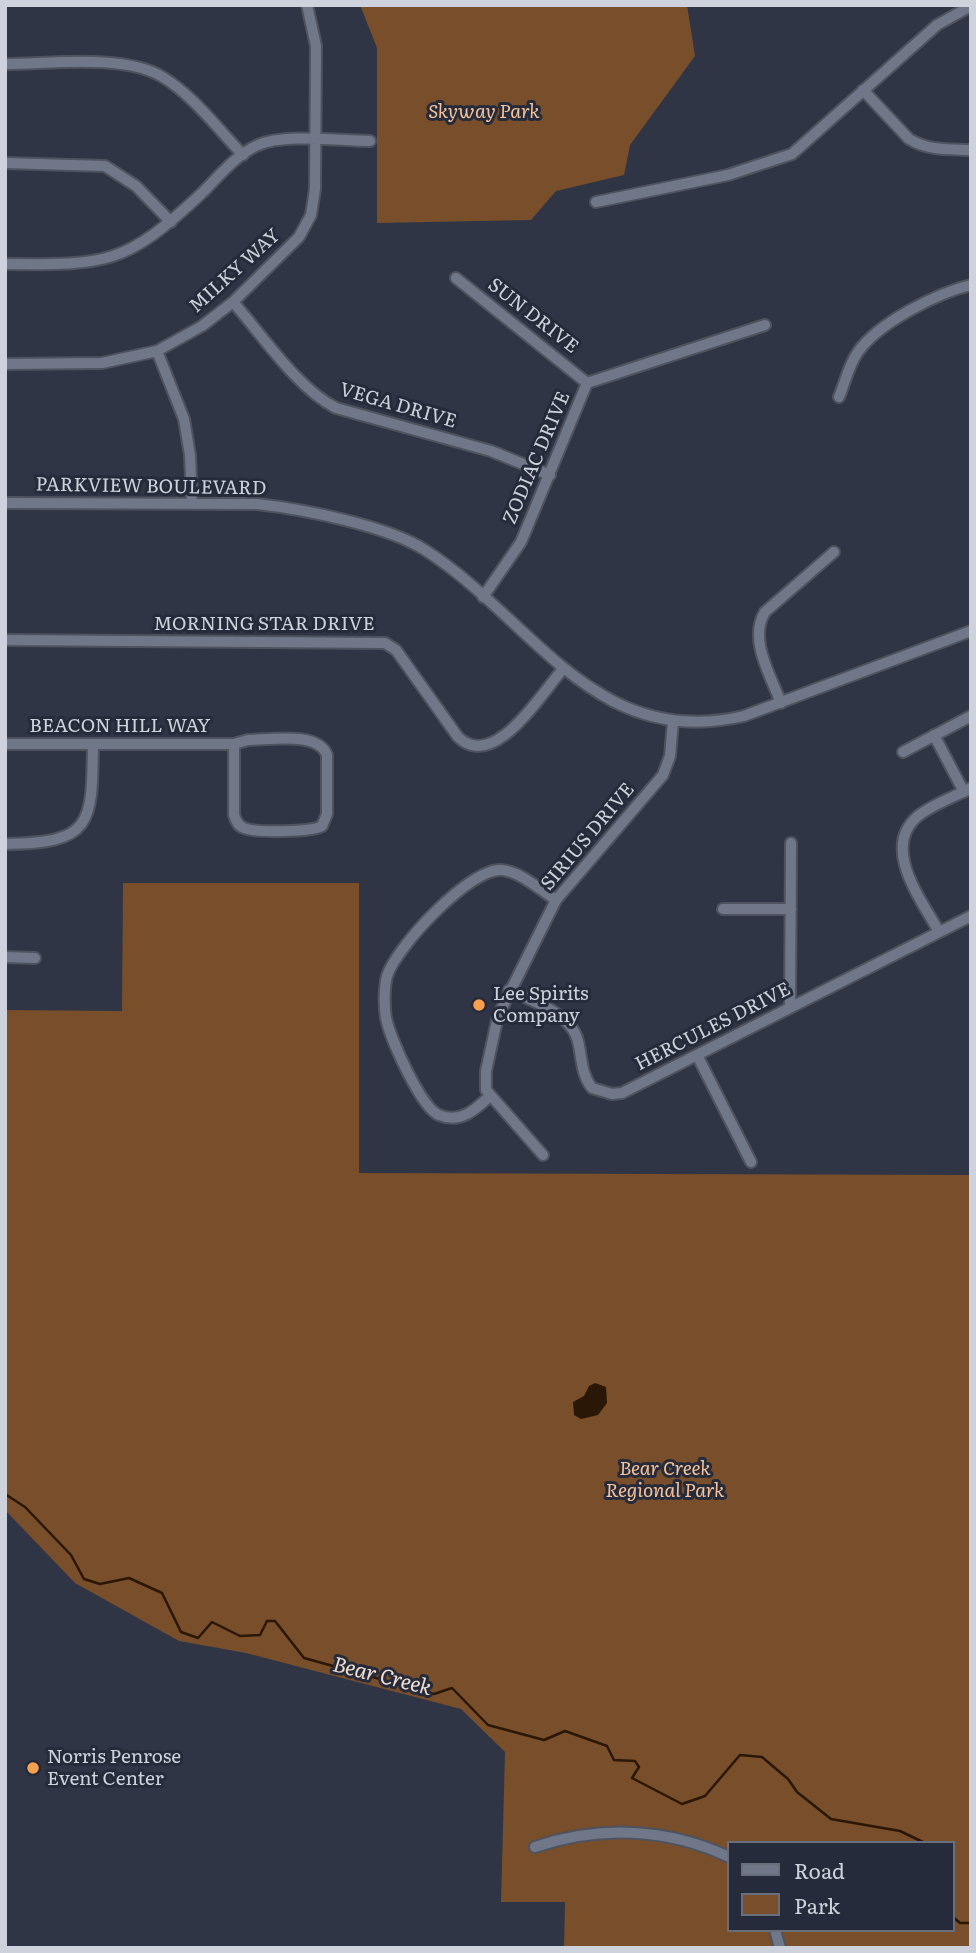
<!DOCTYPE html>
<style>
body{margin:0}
#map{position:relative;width:976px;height:1953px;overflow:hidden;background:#2f3544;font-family:Literata,serif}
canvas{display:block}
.frame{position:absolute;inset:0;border:7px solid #ced2dc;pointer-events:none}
.legend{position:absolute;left:727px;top:1841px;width:228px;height:91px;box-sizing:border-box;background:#252b3a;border:2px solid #696e7b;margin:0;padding:9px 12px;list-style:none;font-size:21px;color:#ced2dc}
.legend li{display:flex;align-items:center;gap:14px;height:35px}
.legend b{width:35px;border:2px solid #696e7b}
</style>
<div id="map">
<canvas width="976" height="1953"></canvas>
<div class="frame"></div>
<ul class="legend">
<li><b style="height:9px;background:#707789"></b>Road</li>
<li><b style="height:19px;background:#784e2b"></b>Park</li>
</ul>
</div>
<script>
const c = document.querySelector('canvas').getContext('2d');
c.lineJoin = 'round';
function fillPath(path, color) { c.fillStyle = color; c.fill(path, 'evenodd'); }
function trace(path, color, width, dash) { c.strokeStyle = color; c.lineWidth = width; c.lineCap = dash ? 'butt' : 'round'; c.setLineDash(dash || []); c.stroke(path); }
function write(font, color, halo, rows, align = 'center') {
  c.font = font + ' Literata,serif'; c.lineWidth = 6; c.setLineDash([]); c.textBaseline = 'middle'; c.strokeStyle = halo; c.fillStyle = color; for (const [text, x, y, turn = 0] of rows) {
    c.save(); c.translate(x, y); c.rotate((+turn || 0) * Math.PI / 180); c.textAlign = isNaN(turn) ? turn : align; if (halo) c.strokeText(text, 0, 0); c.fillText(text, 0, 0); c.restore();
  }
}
fillPath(new Path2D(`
 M360 5H687L695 56 630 145 624 175 556 191 531 220 377 223V48Z
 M123 883H359V1173L971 1175V1948H564L565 1902H501L505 1752 461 1709 246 1653 179 1641 75 1583 5 1510V1010L122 1011ZM729 1843H953V1930H729Z`), '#784e2b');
fillPath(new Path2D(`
 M595 1383 606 1387 607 1403 598 1415 581 1419 574 1415 573 1402 584 1396 589 1386Z`), '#2b1705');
trace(new Path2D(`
 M5 1494 25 1507 71 1555 84 1579 100 1584 129 1578 162 1593 181 1632 198 1638 212 1622 240 1636 260 1635 267 1621H275L304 1658 434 1694 452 1688 488 1725 544 1740 565 1731 607 1746 614 1760 635 1761 639 1767 632 1778 682 1804 705 1796 740 1755 762 1757 788 1779 797 1792 831 1819 900 1831 925 1843
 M953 1917 960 1923H971`), '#2b1705', 2.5);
const minor = new Path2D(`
 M5 64C49 64 122 54 161 76 192 94 218 129 243 155
 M863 90 909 139C929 151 948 149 971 150
 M5 163 105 166 136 186 171 222
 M596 202 728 175 792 154 937 25 971 6
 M5 264C108 265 125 265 202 193 218 177 237 154 258 145 285 133 339 141 370 141
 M456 278 587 383
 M233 302C263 336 297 388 336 408L491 451 550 475
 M157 351 184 419 190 455 192 503
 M5 364 102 363 157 351 202 326 233 302 299 237 311 215 315 189 316 46 307 5
 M839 397C845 383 849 364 858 352 878 323 937 293 971 285
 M5 503 257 504C303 509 388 526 425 550 533 619 594 751 744 716L971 631
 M483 597 521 542 587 383 765 325
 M5 640 385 643 396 650 458 737C494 772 541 694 563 669
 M781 703C771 676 748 639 765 612L834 552
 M934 735 964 792
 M248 740C270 740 318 731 327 755V814L322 826C312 832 255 833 244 828 238 826 236 821 234 815V744Z
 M5 744H234
 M903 752 971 716
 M5 844C92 843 92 825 93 745
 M723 909H791
 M939 932C922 900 880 848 918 816 933 804 954 797 971 788
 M5 957 35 958
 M509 990C532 1001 571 1013 578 1041 582 1058 581 1074 592 1088L612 1094 622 1093 971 916
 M790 1008 791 843
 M697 1055 751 1162
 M490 1096C475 1110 460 1124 439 1115 421 1108 390 1038 386 1018 384 1007 384 988 387 976 396 947 470 868 501 870 520 871 540 890 556 900
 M543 1155 486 1090V1071L498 1016 556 900 663 775 670 756 673 722
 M535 1847C599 1825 668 1828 729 1857
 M775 1930 780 1948`);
trace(minor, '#4e535f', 14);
trace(minor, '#707789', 10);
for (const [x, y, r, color] of [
 [479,1005,7,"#fa9f4e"],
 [33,1768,7,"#fa9f4e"]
]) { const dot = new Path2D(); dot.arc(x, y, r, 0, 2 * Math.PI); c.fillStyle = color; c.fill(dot); trace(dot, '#252b3a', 2.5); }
write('italic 19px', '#f9c398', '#252b3a', [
 ["Skyway Park",484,112],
 ["Bear Creek",665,1469],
 ["Regional Park",665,1491]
]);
write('19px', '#ced2dc', '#252b3a', [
 ["MILKY WAY",235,271,-42],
 ["SUN DRIVE",533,316,38],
 ["VEGA DRIVE",398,406,16],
 ["ZODIAC DRIVE",537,458,-67],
 ["PARKVIEW BOULEVARD",151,487,1],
 ["MORNING STAR DRIVE",264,624],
 ["BEACON HILL WAY",120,726],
 ["SIRIUS DRIVE",588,837,-50],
 ["HERCULES DRIVE",713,1027,-27]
]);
write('19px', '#ced2dc', '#252b3a', [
 ["Lee Spirits",493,994],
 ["Company",493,1016],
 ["Norris Penrose",47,1757],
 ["Event Center",47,1779]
], 'left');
write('italic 21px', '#f2dfd1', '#252b3a', [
 ["Bear Creek",382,1677,14]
]);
</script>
